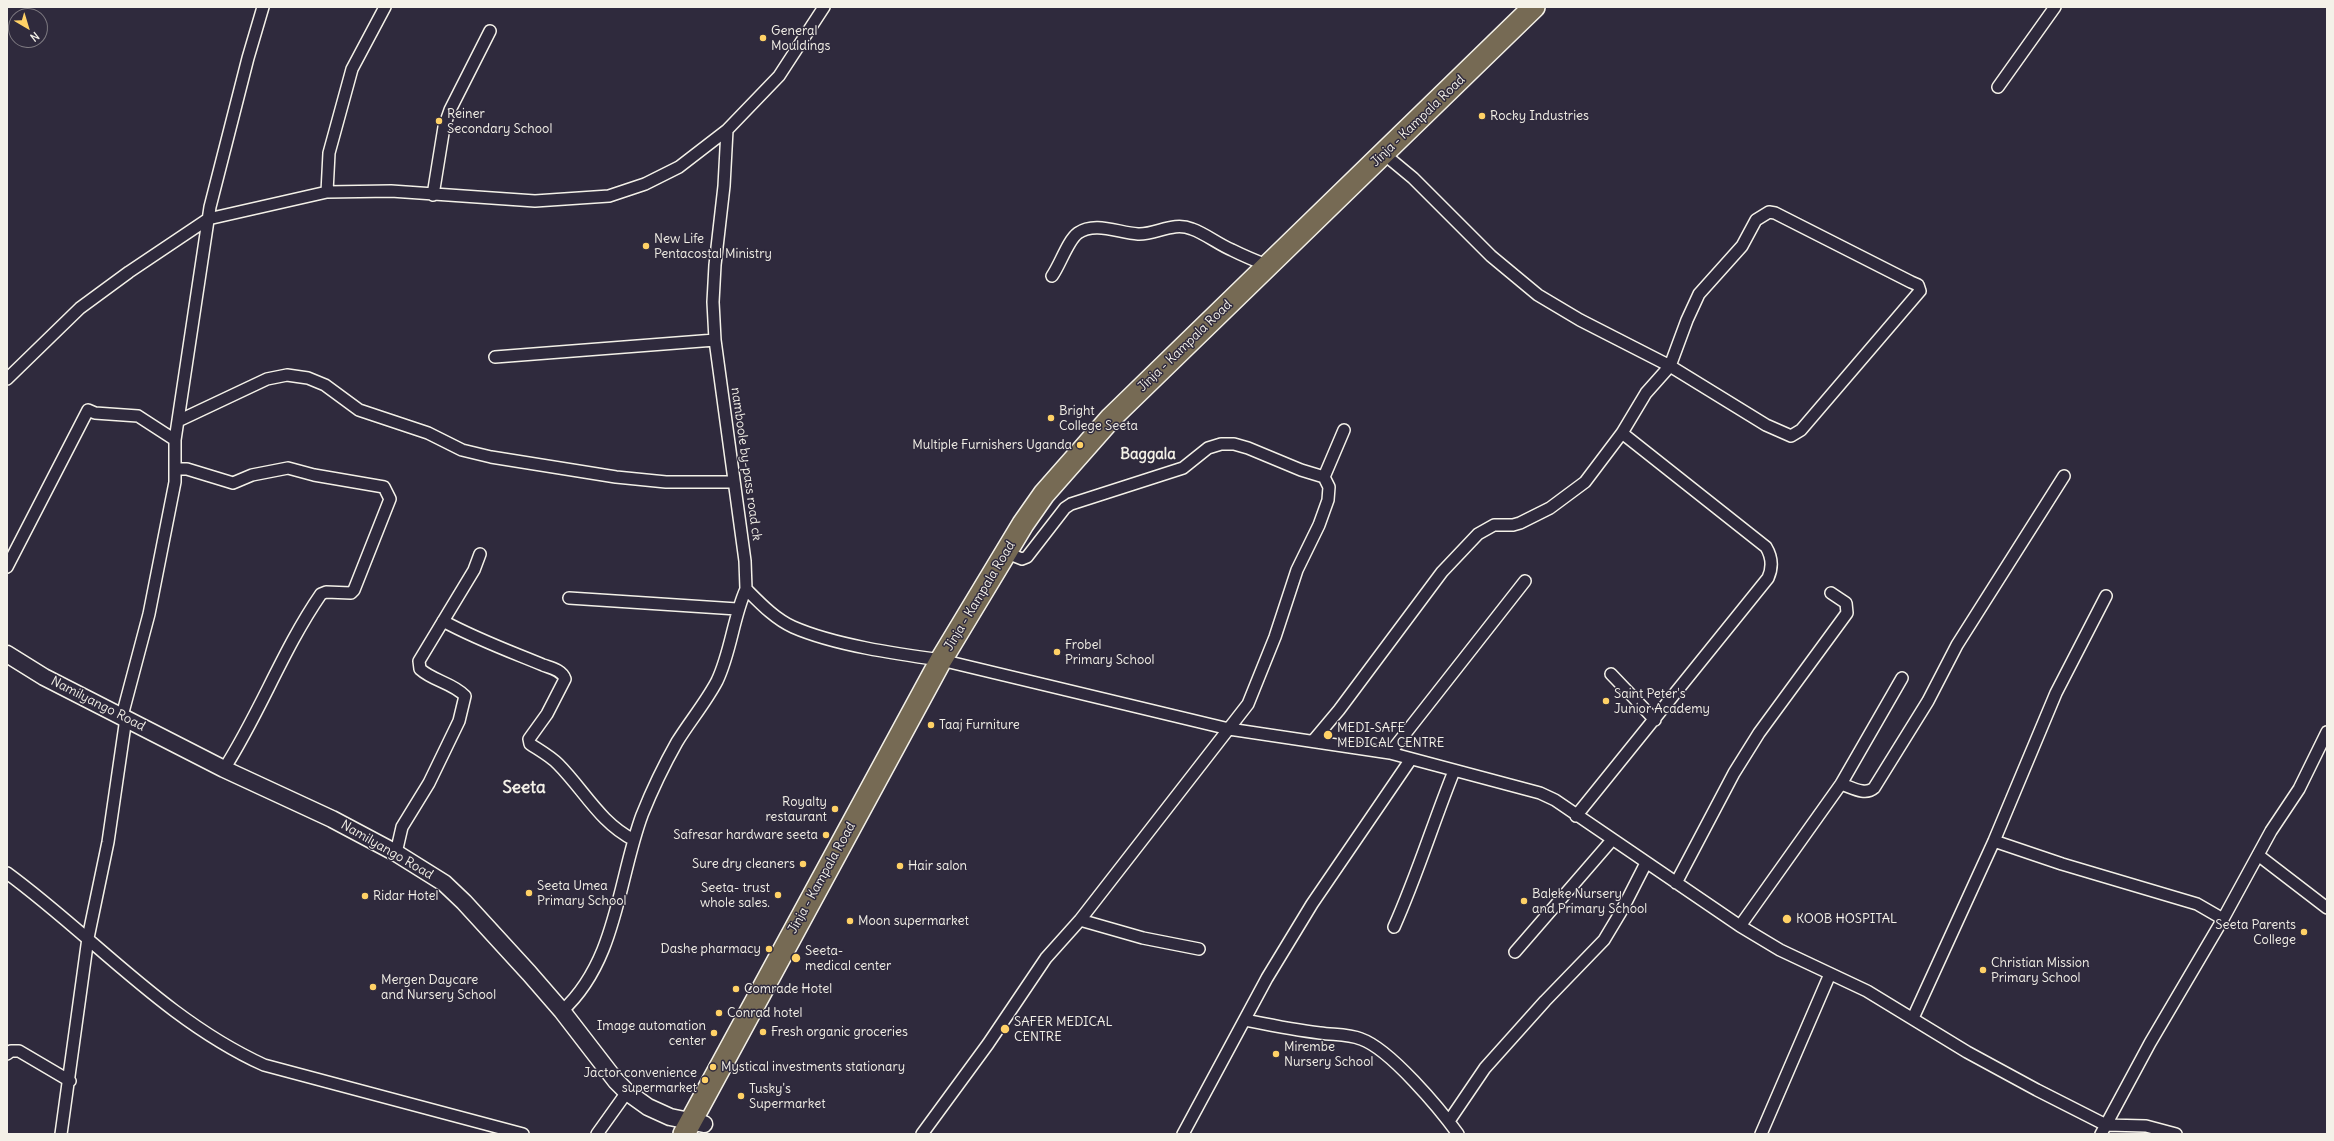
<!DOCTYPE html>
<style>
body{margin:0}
#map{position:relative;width:2334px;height:1141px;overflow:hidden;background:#2f2a3d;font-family:Delius,sans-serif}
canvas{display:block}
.frame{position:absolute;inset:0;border:8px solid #f4f1e8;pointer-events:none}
.north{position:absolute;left:8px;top:8px;width:40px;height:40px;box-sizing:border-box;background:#2f2a3d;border:1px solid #7e7a81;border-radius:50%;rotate:142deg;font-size:11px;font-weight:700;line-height:16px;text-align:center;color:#f4f1e8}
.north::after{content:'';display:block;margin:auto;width:14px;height:18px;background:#ffd166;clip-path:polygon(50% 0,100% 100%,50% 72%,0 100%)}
</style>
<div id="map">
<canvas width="2334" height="1141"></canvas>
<div class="frame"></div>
<div class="north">N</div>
</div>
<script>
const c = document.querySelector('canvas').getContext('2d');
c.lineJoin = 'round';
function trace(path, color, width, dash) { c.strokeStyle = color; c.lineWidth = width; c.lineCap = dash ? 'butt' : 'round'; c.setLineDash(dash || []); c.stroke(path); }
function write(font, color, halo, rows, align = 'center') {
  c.font = font + ' Delius,sans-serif'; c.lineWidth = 3; c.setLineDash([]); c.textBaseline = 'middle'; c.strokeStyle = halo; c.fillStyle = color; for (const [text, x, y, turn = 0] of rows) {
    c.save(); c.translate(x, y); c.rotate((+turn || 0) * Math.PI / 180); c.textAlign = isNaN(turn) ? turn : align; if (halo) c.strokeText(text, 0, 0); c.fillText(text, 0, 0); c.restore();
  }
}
const street = new Path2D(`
 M1998 87 2055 7
 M727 130 724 186 715 265 713 302 715 340 745 561 746 589C760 603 775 619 793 627 834 645 897 654 941 660L1229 729 1390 753 1540 793 1555 800 1740 926 1780 950 1867 991 1967 1052 2037 1090 2106 1125 2146 1126 2176 1134
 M327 192 329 153 352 69 385 7
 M433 195 444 127 450 110 490 31
 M1052 276C1060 265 1068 240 1078 233 1095 221 1119 233 1138 234 1156 235 1173 221 1192 229 1206 234 1218 244 1232 250 1244 256 1256 261 1269 266
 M495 357 715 340
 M7 379 80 308 129 272 208 219 327 192 391 191 535 201 609 196 645 184 679 167 727 130 779 76 824 7
 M178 421 267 379 287 375 308 378 325 385 359 410 428 433 462 450 491 457 616 477 666 482H733
 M176 469H187L233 483 252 475 288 468 314 475 384 487 390 499 354 590 351 593 326 592 321 594C283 649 260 713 224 769
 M1007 553 1022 559 1027 557 1065 508 1071 504 1183 468 1208 448 1221 444H1234L1248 448 1301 470 1324 477
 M7 567 88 410 95 413 138 416 175 440
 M569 598 737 609
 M443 621C476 639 509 651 543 665 551 668 562 670 565 679L547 714 529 739 530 744C539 750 550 756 558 764 584 790 600 823 634 840
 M1611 674 1655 720
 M122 716 149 614 175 482V440L210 207 248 58 263 7
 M1313 741 1339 710 1442 572 1478 534 1494 525H1513L1520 523 1550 508 1585 482 1622 433 1646 393 1670 366 1687 320 1699 294 1742 246 1756 220 1769 212 1775 213 1911 282 1918 285 1920 291 1801 430 1791 436 1766 425 1670 366 1580 320 1538 295 1491 256 1413 178 1384 154
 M1390 753 1525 581
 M1841 784C1851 787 1865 796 1874 788L1928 701 1957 645 2064 476
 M1576 816 1768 578C1773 567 1772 557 1766 547L1622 433
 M1994 841 2062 864 2197 904 2223 919
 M396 853 402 827 429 783 459 721 465 696C453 683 433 681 420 669L419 661 474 570 480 554
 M2258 855 2327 908
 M7 873C93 936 165 1020 264 1065L523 1134
 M1676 883 1734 773 1759 733 1847 613 1846 603 1831 593
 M1080 920 1143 938 1199 949
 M1740 926 1841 784 1902 678
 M1394 927C1417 876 1433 823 1454 771
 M1515 952 1612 840
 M562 1011C617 961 618 880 642 815 652 790 664 765 677 742 690 721 706 702 717 681 731 652 733 618 746 589
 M1913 1018 1994 841 2056 693 2106 596
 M1245 1020C1270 1025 1294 1030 1320 1033 1334 1035 1348 1034 1361 1039 1390 1049 1440 1109 1458 1134
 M7 1054 11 1051H19L70 1081
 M1449 1121 1485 1068 1545 1001 1604 940 1622 910 1646 863
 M61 1134 88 938 108 842 126 718
 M597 1134 627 1092
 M922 1134 988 1044 1046 958 1080 920 1248 704 1275 637 1297 570 1319 525 1328 500 1329 487 1324 477 1344 430
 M1183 1134 1267 978 1312 904 1411 759
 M1761 1134 1830 974
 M2101 1134 2150 1043 2223 919 2271 831 2299 789 2327 732`);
const secondary = new Path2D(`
 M7 654 44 677 224 769 332 819 396 853 444 883 464 902 529 973 562 1011 616 1081 627 1092 648 1107 670 1117 704 1124`);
const highway = new Path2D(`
 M684 1134 941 660 1023 524 1044 494 1111 418 1534 7`);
trace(street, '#f4f1e8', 14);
trace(secondary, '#f4f1e8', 19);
trace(highway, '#f4f1e8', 24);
trace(street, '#2f2a3d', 11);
trace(secondary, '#2f2a3d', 16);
trace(highway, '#766a54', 21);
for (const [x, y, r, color] of [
 [763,38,4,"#ffd166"],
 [1482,116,4,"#ffd166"],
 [439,121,4,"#ffd166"],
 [646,246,4,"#ffd166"],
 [1051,418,4,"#ffd166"],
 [1080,445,4,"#ffd166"],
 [1057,652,4,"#ffd166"],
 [1606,701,4,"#ffd166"],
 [931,725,4,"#ffd166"],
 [1328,735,5,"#ffd166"],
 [835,809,4,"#ffd166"],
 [826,835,4,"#ffd166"],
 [803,864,4,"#ffd166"],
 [900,866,4,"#ffd166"],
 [529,893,4,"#ffd166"],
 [778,895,4,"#ffd166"],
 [365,896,4,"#ffd166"],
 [1524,901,4,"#ffd166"],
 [1787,919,5,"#ffd166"],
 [850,921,4,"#ffd166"],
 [2304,932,4,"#ffd166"],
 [769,949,4,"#ffd166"],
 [796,958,5,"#ffd166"],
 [1983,970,4,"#ffd166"],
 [373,987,4,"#ffd166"],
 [736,989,4,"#ffd166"],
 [719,1013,4,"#ffd166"],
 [1005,1029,5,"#ffd166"],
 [763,1032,4,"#ffd166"],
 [714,1033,4,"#ffd166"],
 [1276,1054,4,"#ffd166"],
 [713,1067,4,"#ffd166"],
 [705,1080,4,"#ffd166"],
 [741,1096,4,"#ffd166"]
]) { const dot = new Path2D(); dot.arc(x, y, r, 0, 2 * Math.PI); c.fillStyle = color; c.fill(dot); trace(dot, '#2f2a3d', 1.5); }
write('13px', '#f4f1e8', '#2f2a3d', [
 ["General",771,31],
 ["Mouldings",771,46],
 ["Reiner",447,114],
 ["Secondary School",447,129],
 ["Rocky Industries",1490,116],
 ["New Life",654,239],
 ["Pentacostal Ministry",654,254],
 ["Bright",1059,411],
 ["College Seeta",1059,426],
 ["Multiple Furnishers Uganda",1072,445,"right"],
 ["Frobel",1065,645],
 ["Primary School",1065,660],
 ["Saint Peter's",1614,694],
 ["Junior Academy",1614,709],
 ["Taaj Furniture",939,725],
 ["MEDI-SAFE",1337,728],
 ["MEDICAL CENTRE",1337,743],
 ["Royalty",827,802,"right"],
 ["restaurant",827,817,"right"],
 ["Safresar hardware seeta",818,835,"right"],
 ["Sure dry cleaners",795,864,"right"],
 ["Hair salon",908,866],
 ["Seeta Umea",537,886],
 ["Primary School",537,901],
 ["Seeta- trust",770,888,"right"],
 ["whole sales.",770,903,"right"],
 ["Baleke Nursery",1532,894],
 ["and Primary School",1532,909],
 ["Ridar Hotel",373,896],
 ["KOOB HOSPITAL",1796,919],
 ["Moon supermarket",858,921],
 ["Seeta Parents",2296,925,"right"],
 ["College",2296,940,"right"],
 ["Dashe pharmacy",761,949,"right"],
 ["Seeta-",805,951],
 ["medical center",805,966],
 ["Christian Mission",1991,963],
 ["Primary School",1991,978],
 ["Mergen Daycare",381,980],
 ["and Nursery School",381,995],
 ["Comrade Hotel",744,989],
 ["Conrad hotel",727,1013],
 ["SAFER MEDICAL",1014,1022],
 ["CENTRE",1014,1037],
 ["Image automation",706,1026,"right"],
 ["center",706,1041,"right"],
 ["Fresh organic groceries",771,1032],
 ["Mirembe",1284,1047],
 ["Nursery School",1284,1062],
 ["Mystical investments stationary",721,1067],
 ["Jactor convenience",697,1073,"right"],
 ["supermarket",697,1088,"right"],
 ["Tusky's",749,1089],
 ["Supermarket",749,1104]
], 'left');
write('13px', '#f4f1e8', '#2f2a3d', [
 ["Jinja - Kampala Road",1418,121,-44],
 ["Jinja - Kampala Road",1185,346,-44],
 ["namboole by-pass road ck",746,464,82],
 ["Jinja - Kampala Road",980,596,-59],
 ["Namilyango Road",98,704,27],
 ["Namilyango Road",387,850,30],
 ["Jinja - Kampala Road",822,878,-61]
]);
write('bold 15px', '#f4f1e8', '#2f2a3d', [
 ["Baggala",1148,455]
]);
write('bold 17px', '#f4f1e8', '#2f2a3d', [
 ["Seeta",524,788]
]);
</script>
